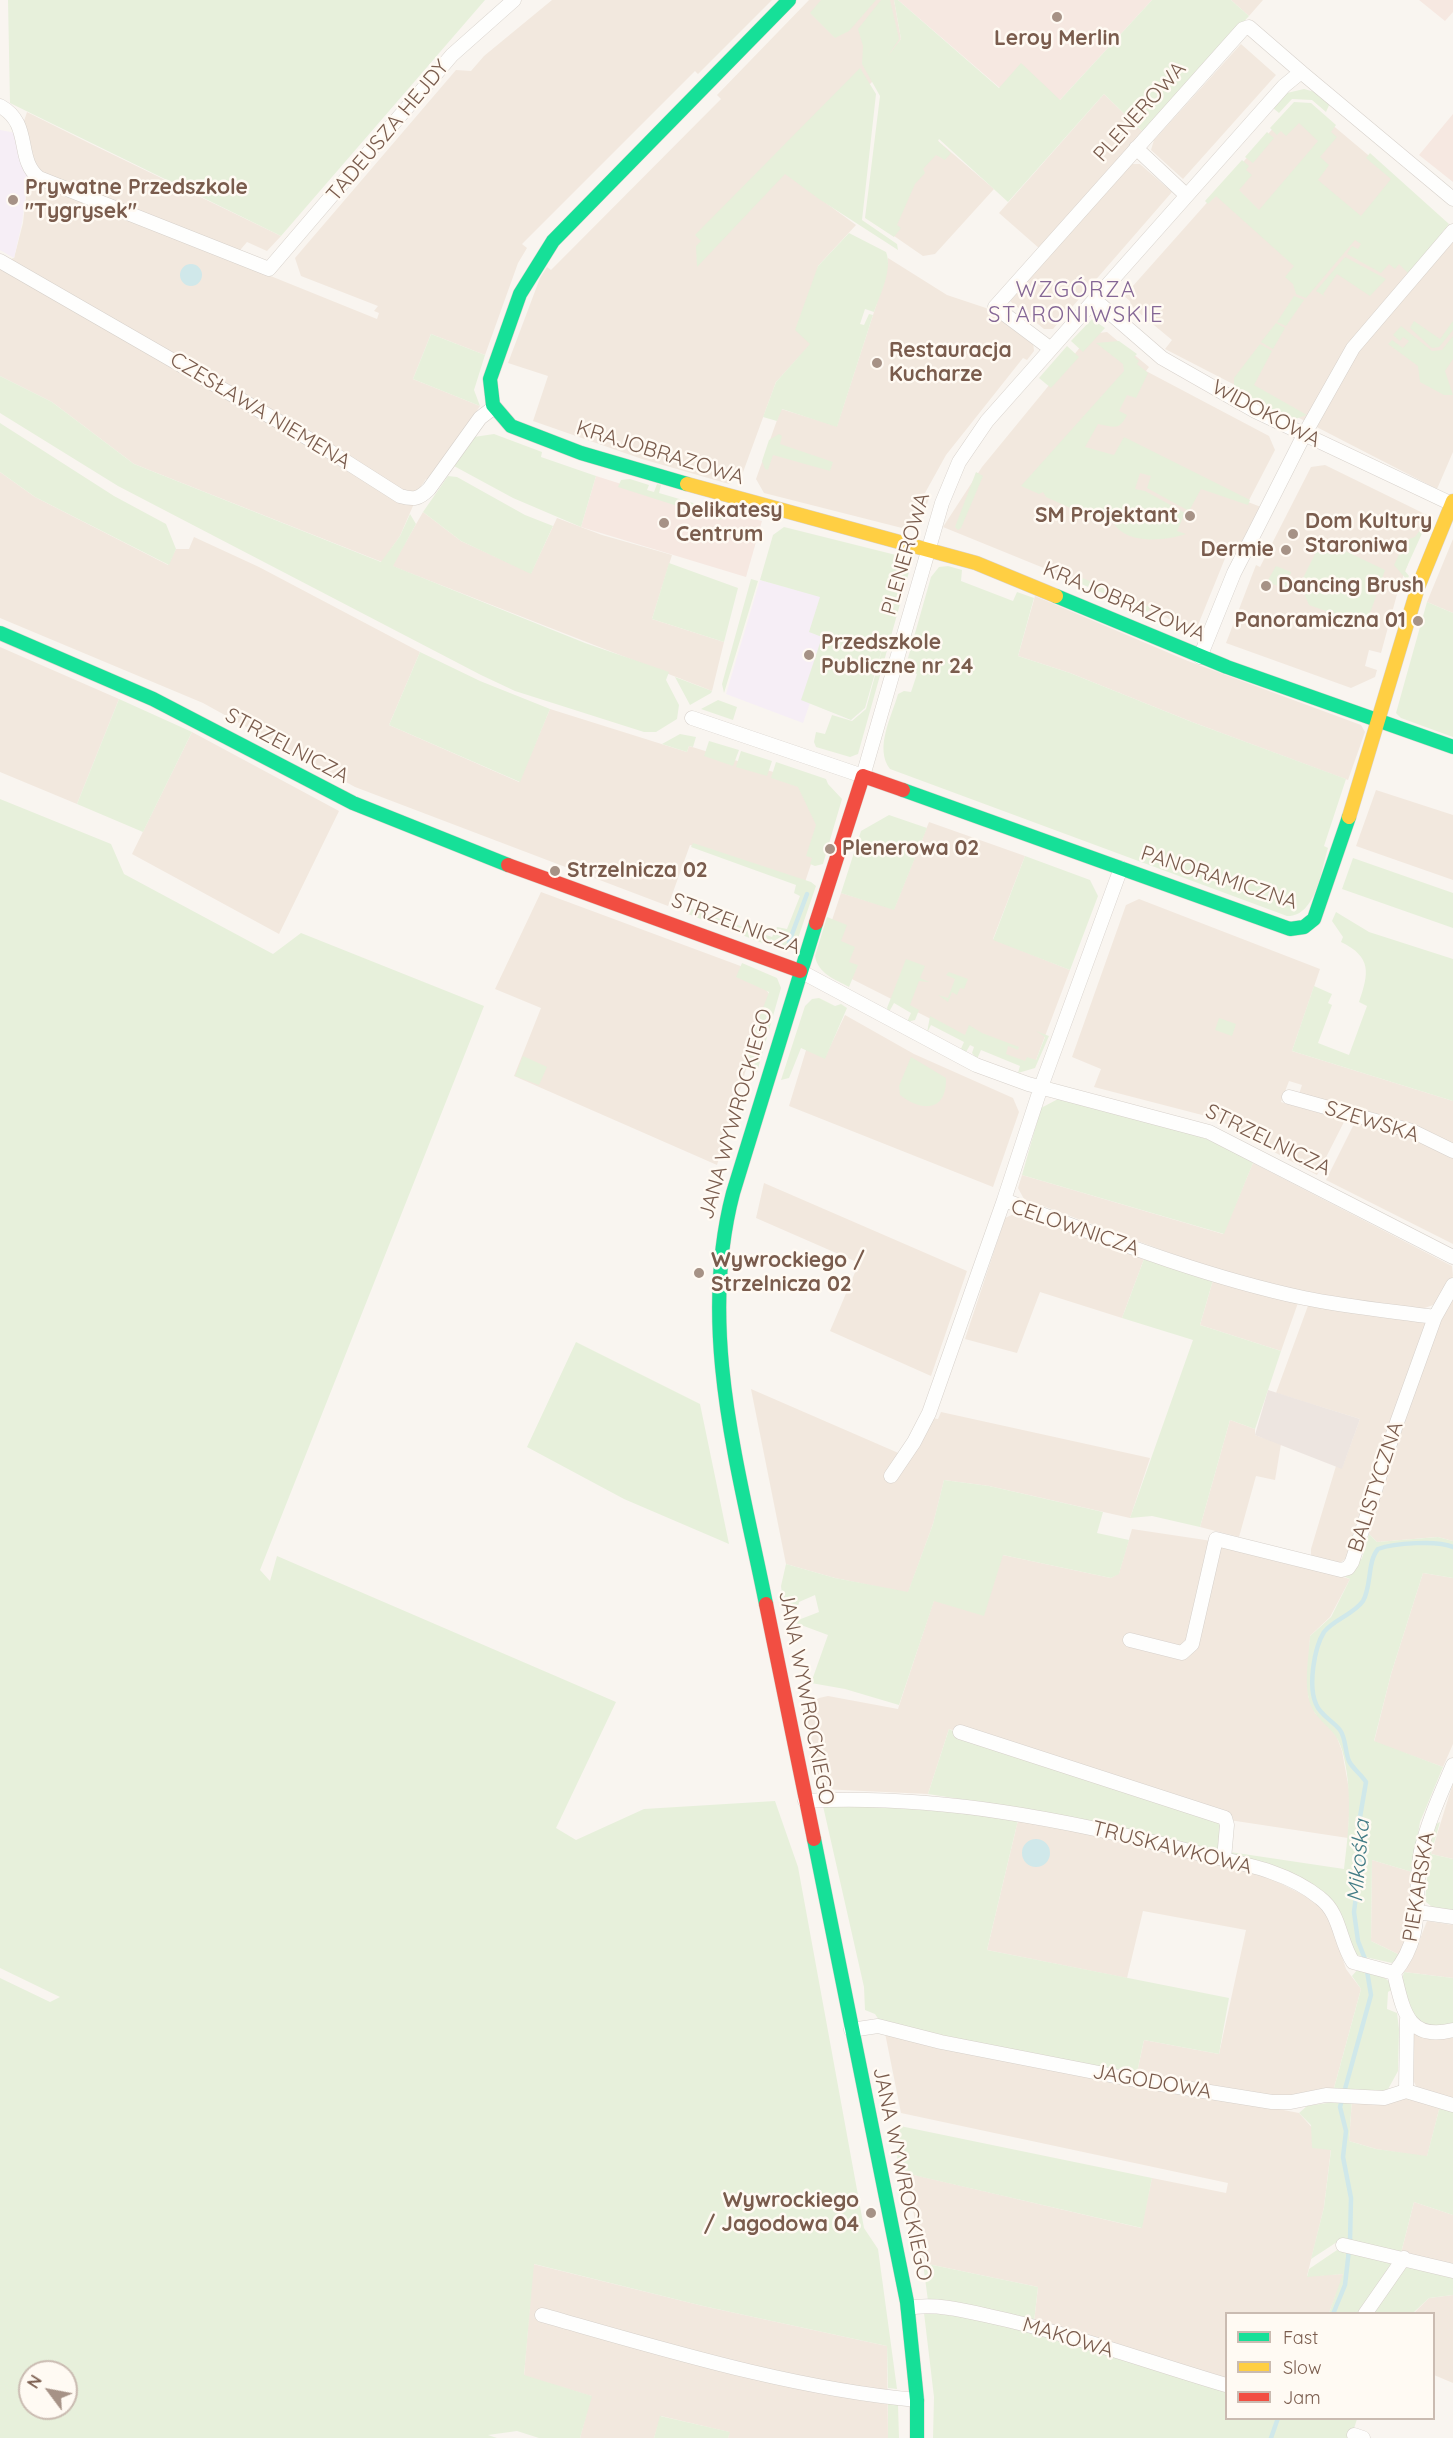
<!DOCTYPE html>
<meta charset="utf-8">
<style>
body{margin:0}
#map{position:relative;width:1453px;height:2438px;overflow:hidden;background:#f9f5f0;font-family:Quicksand,sans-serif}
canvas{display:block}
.legend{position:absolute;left:1225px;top:2312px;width:210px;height:108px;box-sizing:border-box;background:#fffaf3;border:2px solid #cabbb1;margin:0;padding:8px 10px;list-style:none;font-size:18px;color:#7a5c4d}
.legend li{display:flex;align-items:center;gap:12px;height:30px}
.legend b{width:30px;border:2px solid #cabbb1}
.north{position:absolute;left:18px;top:2360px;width:60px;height:60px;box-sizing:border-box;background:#fffaf3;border:2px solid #cabbb1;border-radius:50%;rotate:302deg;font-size:16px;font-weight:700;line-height:24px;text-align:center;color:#7a5c4d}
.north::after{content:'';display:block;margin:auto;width:21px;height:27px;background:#a69286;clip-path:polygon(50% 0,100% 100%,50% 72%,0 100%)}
</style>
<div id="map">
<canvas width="1453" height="2438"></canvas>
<ul class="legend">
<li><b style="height:8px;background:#16e098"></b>Fast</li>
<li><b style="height:8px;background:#ffcf43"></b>Slow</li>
<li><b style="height:8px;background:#f24e42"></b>Jam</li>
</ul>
<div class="north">N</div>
</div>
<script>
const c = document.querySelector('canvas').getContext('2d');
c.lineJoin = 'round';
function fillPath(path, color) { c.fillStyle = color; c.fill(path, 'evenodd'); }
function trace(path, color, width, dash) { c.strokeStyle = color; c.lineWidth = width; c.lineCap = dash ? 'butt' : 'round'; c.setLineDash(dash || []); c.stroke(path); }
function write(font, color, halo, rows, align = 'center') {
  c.font = font + ' Quicksand,sans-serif'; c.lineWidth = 5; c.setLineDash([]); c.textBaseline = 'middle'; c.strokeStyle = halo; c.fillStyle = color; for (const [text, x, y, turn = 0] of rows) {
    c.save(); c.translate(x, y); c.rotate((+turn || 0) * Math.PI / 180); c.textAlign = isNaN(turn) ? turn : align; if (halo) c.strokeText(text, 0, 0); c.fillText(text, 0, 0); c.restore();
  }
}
fillPath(new Path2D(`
 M552 0H772L698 74 695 71 522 244 527 248 518 263 485 355 431 334 413 379 480 406 430 481 426 479 422 485 400 536 382 562 134 464 52 402 0 376V262L14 258 23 223 28 178 377 319 379 313 374 311 378 306 301 276 295 258 456 70 471 71 484 56Z
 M809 0H894L901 39 872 82 785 173 856 225 818 266 811 344 776 382 742 475 729 484 642 459 533 421 548 376 508 363 540 278 547 267 551 270 721 99 717 95Z
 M1231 0H1263L1249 16Z
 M1241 44 1276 75 1183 179 1151 150 1154 140Z
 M1104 94 1143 132 1040 249 999 213Z
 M1292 107H1311L1399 181 1415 266 1449 224 1453 227V452L1437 489 1165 349 1172 340 1131 306 1130 301 1124 296Z
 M27 112 89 143 281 236 267 251 247 242 236 255 43 175 35 168 24 121Z
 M938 141 994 189 935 254 923 256 868 218Z
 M1131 164H1140L1172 192 1053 329H1044L1010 301Z
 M888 258 947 295 986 308 1033 341 1034 351 1027 360 1023 358 946 455 925 493 930 495 923 516 902 528 764 493 756 479 781 409 837 426 886 275Z
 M1107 332 1149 367 1146 371 1269 436 1275 450 1248 502 1261 507 1238 555 1228 551 1196 630 943 527 982 467 1091 334Z
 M1325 465 1427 515 1399 587 1381 653 1369 650 1365 666 1377 670 1375 677 1351 688 1226 643 1256 565 1260 567 1311 467Z
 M0 472 35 497 168 565 176 549H189L194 537 259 567 420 652 389 725 519 782 550 709 687 752 689 746 809 783 826 819 805 882 690 845 668 906 355 787 203 703 0 618Z
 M423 512 461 541 531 573 557 518 602 535 672 555 652 619 724 642 712 691 392 566Z
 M1453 539V613L1427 602Z
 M1035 596 1188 661 1361 725 1365 732 1348 780 1192 722 1070 673 1018 656Z
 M0 647 119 699 77 804 0 772Z
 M192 732 339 811 279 934 132 854Z
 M1376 790 1453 815V880L1356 846Z
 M929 822 1025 856 993 939 1070 970 1036 1060 1020 1064 836 971 824 944 841 893 894 909Z
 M541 892 754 971 769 994 717 1165 514 1076 541 1008 495 989Z
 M1139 899 1320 969 1292 1051 1453 1101V1146L1299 1094 1302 1085 1289 1081 1281 1102 1345 1120 1317 1175 1261 1145 1262 1142 1239 1129 1206 1116 1094 1087 1101 1069 1072 1057 1126 905Z
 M845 1015 914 1054 1013 1098 1019 1112 993 1187 789 1106 807 1047 826 1055Z
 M1357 1118 1412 1135 1453 1154V1244L1326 1180Z
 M1253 1163 1452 1266 1453 1276 1439 1303 1419 1310 1314 1296 1205 1266 1024 1199 1018 1188 1022 1175 1223 1234Z
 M764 1183 967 1271 931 1376 830 1331 859 1263 756 1218Z
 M1020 1211 1144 1259 1122 1318 1040 1292 1017 1353 965 1339 1005 1218Z
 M1213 1280 1299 1300 1281 1351 1200 1325Z
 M1453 1296V1541L1438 1537 1377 1542 1369 1534 1399 1432 1431 1342Z
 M1309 1303 1424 1321 1428 1325 1389 1425 1352 1553 1340 1563 1311 1556V1549L1336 1466 1342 1468 1360 1419 1276 1393Z
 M751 1389 903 1455 931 1418 938 1419 941 1412 1150 1458 1130 1518 989 1486 944 1480 933 1524 908 1593 835 1578 786 1564Z
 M1230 1420 1255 1429V1435L1281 1444 1275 1480 1256 1476 1239 1537 1200 1527Z
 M1132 1529 1212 1541 1350 1579 1330 1617 1310 1636 1308 1696 1315 1713 1335 1732 1342 1751 1350 1795 1348 1838 1216 1818 949 1729 928 1794 821 1789 803 1709 819 1698 828 1696 898 1709 934 1600 1003 1555 1111 1578 1119 1573Z
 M1423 1573 1453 1578V1744L1443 1767 1374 1742 1391 1674Z
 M1453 1783V1859L1431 1854Z
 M1019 1816 1262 1874 1319 1903 1329 1917 1346 1969 1361 1989 1334 2088 1276 2099 1136 2077 1144 2040 1219 2054 1246 1930 1143 1911 1127 1978 987 1950Z
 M1372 1860 1412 1872 1413 1891 1409 1929 1400 1955 1371 1941Z
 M1427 1921 1453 1925V1978L1404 1972 1413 1957Z
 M1410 2029 1453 2038V2100L1420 2090 1416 2086 1411 2076Z
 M885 2033 1299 2113 1331 2149 1324 2207 1307 2276 1344 2274 1329 2313 1226 2314V2378L1105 2348 1034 2322 1038 2287 923 2263 906 2173 1141 2228 1152 2178 1226 2193 1228 2183 901 2113Z
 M1399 2098 1421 2100 1440 2106 1427 2157 1376 2149 1349 2141 1352 2099Z
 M1414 2202 1453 2215V2267L1401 2253Z
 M533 2264 703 2306 887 2346 888 2438H728L729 2432 661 2416 654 2438H580L591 2396 524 2376Z
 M1453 2295V2383L1434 2375V2314H1413L1429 2298Z`), '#f2e8de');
fillPath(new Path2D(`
 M898 0H1152L1060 100 1000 88Z
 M1419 0H1453V12L1445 21Z
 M1453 114V182L1419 155Z
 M596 476 729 518 731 513 762 521 746 577 581 527Z`), '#f6e8e1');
fillPath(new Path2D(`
 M1268 1390 1360 1419 1342 1469 1255 1435Z`), '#ede5e0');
fillPath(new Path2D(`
 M0 130 16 133 28 178 22 223 14 258 0 250Z
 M760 580 890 615 865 708 851 720 810 703 803 723 726 694Z`), '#f6eef6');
fillPath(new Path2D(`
 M8 0H485L281 236 10 103Z
 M821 0H876L849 31 835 38 810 13Z
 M881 0H890L899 39 888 56 901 39 894 0H898L999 88 1021 63 1060 100 1152 0H1231L1249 16 1143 132 1104 94 1008 202 939 139 938 141 951 153 945 160 936 155 923 169 925 173 915 184 897 225 901 228 894 237 865 218 880 96 862 64 863 46 858 29Z
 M860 68 876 94 862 220 897 244 898 250 819 199 785 174 697 267 696 246 701 241 695 235Z
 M1304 89 1315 92 1330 103 1326 112 1312 100 1292 99 1279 113 1273 108 1287 93Z
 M1294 102 1311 103 1336 125 1331 132 1337 137 1320 157 1329 165 1318 180 1361 216 1391 179 1366 158 1370 153 1449 224 1409 274 1399 264 1395 269 1389 264 1381 273 1347 254 1352 246 1358 249 1361 244 1355 240 1306 298 1296 294 1293 284 1285 277 1294 266 1216 196 1208 204 1205 201 1242 160 1249 166 1246 170 1252 175 1239 190 1259 210 1318 141 1299 123 1286 136 1281 131 1277 135 1270 128Z
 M1267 132 1274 138 1253 163 1245 157Z
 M849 233 886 252C893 269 880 295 874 312L865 309 860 324 864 325 869 314 873 315 837 427 782 409 777 421 763 417 776 382 810 344 795 330 818 266Z
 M1345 257 1386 279 1370 296 1337 274 1323 294 1326 297 1316 291Z
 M1294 296 1304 300 1286 326 1277 322Z
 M1092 319 1105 328 1083 352 1071 341Z
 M1414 321 1440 339 1453 321V330L1439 347 1432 348 1410 328Z
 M1276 323 1285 328 1273 349 1261 342Z
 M1401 326 1432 351 1442 350 1453 336V359L1445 371 1453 395H1444L1420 382 1418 366 1388 344 1392 340 1403 348 1409 341 1403 337 1400 341 1393 335Z
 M431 334 485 355 474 390 480 406 413 379Z
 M1119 341 1137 354 1134 357 1139 361 1137 364 1148 373 1136 398 1127 395 1119 411 1127 415C1119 431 1114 427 1098 424L1085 447 1114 455 1124 437 1250 500 1248 505 1201 489 1189 511 1147 488 1151 476 1140 473 1135 489 1145 491 1185 513 1177 531 1186 534C1166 541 1125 545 1113 522L1106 524 1046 497 1043 492 1039 494 1021 486 1124 371 1123 364 1096 343Z
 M1260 344 1272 351 1254 385 1307 415 1292 420 1234 388V378Z
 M1067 346 1079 357 1051 388 1039 378Z
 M0 376 52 402 134 464 381 562 400 536 410 514 416 524 393 566 585 643 669 672 666 680 679 705 677 719 656 732H644L515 691 481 675 118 486 0 413Z
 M0 423 114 496 166 524 176 549 169 565 35 497 0 472Z
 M494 434 542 452 541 457 596 476 581 527 513 498 454 466 474 437Z
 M779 434 782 436 780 444 833 462 830 471 773 455 768 470 765 469 762 461 769 440Z
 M976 472 983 476 961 528 958 530 955 527Z
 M448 476 457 477 525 515 553 526 531 574 461 541 423 512Z
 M630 479 649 485 647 490 654 492 657 484 661 485 659 493 724 512 728 507 731 515 729 518 723 516 721 520 618 487 621 480Z
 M1429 518 1434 520 1430 529H1424L1405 571 1409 576 1407 580 1394 565 1406 540 1415 537Z
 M784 527 896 555 909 572 858 754 850 757 816 747 814 742 816 732 825 734 832 715 852 721 866 709 884 642 865 708 851 720 801 700 822 637 809 632 820 597 760 580 773 535Z
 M1322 540 1385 570 1366 625 1309 605 1300 584Z
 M669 563 738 588 724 642 652 619Z
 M948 566 962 570 961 581 1013 601 1017 592 1034 598 1018 656 1070 673 1192 722 1346 779 1324 846 1328 848C1321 870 1316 917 1287 916L890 769C874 748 892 716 898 694L904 691 911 692 917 674 907 670 906 665 931 577 939 567Z
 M1276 566 1291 572 1286 589 1267 582Z
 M1080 577 1150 607 1148 612 1074 581Z
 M751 579 758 581 724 693 722 684Z
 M1427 602 1453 613V737L1401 718 1396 713Z
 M420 652 480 681 550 709 520 782 389 725Z
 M675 677 712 691 711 693 690 705Z
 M119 699 192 732 143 832 77 804Z
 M718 700 737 707 733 720 701 709Z
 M680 734 696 737 693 747 689 746 687 752 662 744Z
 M709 741 739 750 733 766 704 756Z
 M741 751 772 761 767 776 736 767Z
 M776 762 826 779 828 784 842 799 823 864 815 866 810 864 812 858 806 856 816 825 798 787 771 778Z
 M0 799 111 844 124 874 273 954 301 933 484 1006 260 1570 270 1581 277 1556 616 1702 556 1828 576 1840 644 1809 775 1801 798 1867 864 2228 878 2249 897 2389 888 2388 887 2346 703 2306 534 2264 524 2375 592 2396 580 2438H539L517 2431 488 2435 497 2438H0V1978L50 2002 60 1997 0 1968ZM30 2372H66V2408H30Z
 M889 815 927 828 894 910 841 893 861 831Z
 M693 843 811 882 816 886 795 947 783 951 688 914 686 907 772 937 777 927 787 929 800 896 794 893 796 885 691 847Z
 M1025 856 1090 880 1098 896 1070 970 993 940Z
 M1353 858 1453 893V928L1342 889Z
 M1336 912 1369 932 1453 959V1101L1292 1051 1314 986 1332 994 1328 1003 1332 1005 1318 1043 1349 1055 1367 1006 1359 1002C1369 973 1372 957 1341 942L1343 937 1332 921Z
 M827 917 847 925 841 941 855 947 849 962 858 965 849 987C835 979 818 974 815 956Z
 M906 959 925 966 920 978 929 982 919 981 910 1005 919 1010 915 1020 907 1022 911 1013 894 1003 889 1012 887 1008Z
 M742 963 777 978 781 988 757 1072 751 1071 754 1060 745 1056 769 992 736 977Z
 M949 972 968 979 964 989 960 988 957 995 952 992 948 1002 938 995 948 998 955 979 946 975Z
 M819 998 835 1006 841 1004 847 1008 825 1059 801 1048 789 1078 781 1080 805 1006 812 999Z
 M930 1016 965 1035 969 1025 982 1033 1019 1047 1018 1050 1008 1046 1006 1054 1025 1061 1027 1057 1036 1060 1045 1037 1036 1031 1049 1036 1035 1068 1018 1073 1020 1066 981 1050 977 1059 972 1053 974 1047 970 1045 966 1052 960 1051 964 1042 931 1025 927 1033Z
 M1219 1018 1236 1024 1232 1036 1215 1030Z
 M523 1056 547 1067 539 1085 515 1076Z
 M911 1057 946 1078C947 1112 922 1112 900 1095L899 1086Z
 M1058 1099C1119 1115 1201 1127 1253 1163L1224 1234 1022 1175 1041 1108Z
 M1144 1259 1213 1280 1200 1325 1281 1351 1255 1429 1230 1420 1200 1527 1152 1516 1130 1518 1193 1340 1122 1318Z
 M576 1342 700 1404 729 1544 624 1499 527 1447Z
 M944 1480 989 1486 1103 1512 1097 1533 1129 1540 1119 1574 1111 1578 1003 1555 984 1616 934 1601 899 1705 845 1689 811 1683 828 1635 793 1622 819 1612 815 1595 799 1602 798 1607 784 1610 781 1586 786 1564 835 1578 908 1592 933 1524Z
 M1369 1534 1377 1542 1438 1537 1453 1541V1578L1423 1573 1391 1674 1374 1741 1443 1767 1420 1822 1412 1872 1372 1860 1371 1941 1400 1955 1392 1963 1356 1955 1336 1908 1237 1859 1230 1852 1344 1869C1349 1829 1353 1789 1342 1750 1336 1730 1326 1728 1315 1713 1301 1693 1309 1659 1310 1636L1331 1617 1350 1579 1345 1577 1362 1558Z
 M949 1729 978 1744 1216 1818 1221 1824 1220 1848 1216 1852 1023 1809 928 1794Z
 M850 1804 861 1807 901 1805 1019 1816 987 1950 1229 1998 1219 2054 1144 2040 1136 2077 881 2023 875 2014 865 2010 864 1987 823 1806Z
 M1440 1822 1431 1854 1453 1859V1912L1433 1908 1425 1901 1432 1826Z
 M1358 1969C1372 1972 1387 1975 1394 1988L1388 1992 1387 2009 1397 2013 1399 2029 1398 2071 1387 2091 1359 2093 1334 2088 1361 1989 1352 1976Z
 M1404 1972 1453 1978V2025L1434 2029 1411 2016 1402 1979Z
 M1330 2098 1352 2099 1349 2141 1376 2149 1427 2156 1440 2106 1453 2110V2215L1414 2202 1401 2253 1340 2240 1311 2259 1324 2207 1331 2150 1312 2148 1311 2125 1299 2113 1307 2106 1327 2103Z
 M900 2126 1152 2178 1142 2228 896 2171Z
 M1337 2250 1399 2260 1360 2313H1329L1343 2274 1307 2277 1309 2269Z
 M923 2263 1038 2287 1034 2322 928 2301Z
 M1402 2265 1453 2275V2295L1429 2298 1413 2313 1372 2314Z
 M924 2313C1028 2319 1128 2360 1226 2391V2418L1357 2419 1351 2438H933L934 2397Z
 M888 2402 898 2405 899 2438H888Z
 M660 2416 730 2432 728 2438H654Z`), '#e7f0db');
fillPath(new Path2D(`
 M180 275a11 11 0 1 1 22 0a11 11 0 1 1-22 0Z
 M1022 1853a14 14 0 1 1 28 0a14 14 0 1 1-28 0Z`), '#d0e8ea');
trace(new Path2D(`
 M789 942 807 894
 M1333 2314 1345 2285 1350 2241 1351 2198 1343 2157 1346 2131 1340 2107 1371 1995 1365 1959 1358 1941 1354 1912 1361 1856 1360 1817 1366 1782C1361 1774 1352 1768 1349 1761 1345 1752 1346 1738 1340 1730 1333 1721 1320 1715 1316 1704 1308 1686 1314 1648 1324 1632 1334 1619 1353 1615 1363 1601 1372 1585 1367 1562 1378 1549 1394 1543 1438 1540 1453 1547
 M1271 2438 1278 2418`), '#d0e8ea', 4.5);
const street = new Path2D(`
 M0 106C33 124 15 159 39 178L269 269 452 55 514 0
 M1136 148 1186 195
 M0 261 323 447 400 496C414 500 419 499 429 489L480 418 493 408
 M1095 300 1162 358 1255 411 1452 504
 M1051 349 995 307 1243 29 1249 27 1301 72
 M1200 657 1234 573 1257 528 1304 435 1353 348 1453 231
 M692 718 863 776 942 503 959 462 987 421 1284 86 1301 72 1453 199
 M800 971 976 1065 1028 1084 1209 1132 1453 1257
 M1289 1097 1412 1131 1453 1151
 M1004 1200 1041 1087 1121 868
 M891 1476 914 1442 929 1413 1004 1200C1103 1237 1201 1276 1304 1298 1347 1307 1392 1311 1435 1317
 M1130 1640 1182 1653 1192 1644 1216 1539 1341 1570 1348 1568 1352 1562 1395 1428 1435 1317 1453 1285
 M960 1732 1225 1818 1227 1825 1224 1859
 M805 1801C938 1794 1069 1820 1197 1853 1239 1863 1286 1870 1320 1898 1341 1914 1339 1941 1353 1962L1394 1973C1403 2008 1406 2042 1453 2030
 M1418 1912 1453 1917
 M1394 1973C1427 1934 1412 1896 1421 1851 1428 1821 1441 1793 1453 1765
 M851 2030 878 2026 941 2042 1135 2080 1272 2102H1291L1326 2095 1384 2098 1406 2091 1453 2105
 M1406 2091 1407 2019
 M1343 2245 1453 2271
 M908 2308C934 2303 963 2310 989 2316 1069 2333 1148 2362 1226 2385
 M1365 2314 1404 2258
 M542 2315C663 2349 792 2389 917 2400
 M1354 2435 1363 2438`);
const fast = new Path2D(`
 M687 484 581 453 511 426 493 405 490 379 520 294 553 241 789 0
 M1056 596 1227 667 1453 747
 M0 633 153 699 353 803 508 865
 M903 790 1290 929 1304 927 1314 919 1349 817
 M766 1604C739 1469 697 1330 733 1193L816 923
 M814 1839 907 2302 917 2400V2438`);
const slow = new Path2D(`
 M687 484 976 563 1056 596
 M1349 817 1418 587 1453 501`);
const jam = new Path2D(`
 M508 865 800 971
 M816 923 863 776 903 790
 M766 1604 814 1839`);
trace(street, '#d7d1cb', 15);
trace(fast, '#d9d2cb', 15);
trace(slow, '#d9d2cb', 15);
trace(jam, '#d9d2cb', 15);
trace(street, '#fefefd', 14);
trace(fast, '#16e098', 14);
trace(slow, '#ffcf43', 14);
trace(jam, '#f24e42', 14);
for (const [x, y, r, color] of [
 [1057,17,6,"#a69286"],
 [13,200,6,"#a69286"],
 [877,363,6,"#a69286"],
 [1190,516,6,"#a69286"],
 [664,523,6,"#a69286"],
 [1293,534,6,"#a69286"],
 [1286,550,6,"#a69286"],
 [1266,586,6,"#a69286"],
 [1418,621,6,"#a69286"],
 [809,655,6,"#a69286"],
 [830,849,6,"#a69286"],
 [555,871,6,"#a69286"],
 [699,1273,6,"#a69286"],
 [871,2213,6,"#a69286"]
]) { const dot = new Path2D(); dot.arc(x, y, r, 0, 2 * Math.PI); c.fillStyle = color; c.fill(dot); trace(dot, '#fffaf3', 2); }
write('bold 21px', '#7a5c4d', '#fffaf3', [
 ["Leroy Merlin",1057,39,"center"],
 ["Prywatne Przedszkole",25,188],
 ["\"Tygrysek\"",25,212],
 ["Restauracja",889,351],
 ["Kucharze",889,375],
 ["Delikatesy",676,511],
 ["Centrum",676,535],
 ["SM Projektant",1178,516,"right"],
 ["Dom Kultury",1305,522],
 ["Staroniwa",1305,546],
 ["Dermie",1274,550,"right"],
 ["Dancing Brush",1278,586],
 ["Panoramiczna 01",1406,621,"right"],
 ["Przedszkole",821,643],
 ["Publiczne nr 24",821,667],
 ["Plenerowa 02",842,849],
 ["Strzelnicza 02",567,871],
 ["Wywrockiego /",711,1261],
 ["Strzelnicza 02",711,1285],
 ["Wywrockiego",859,2201,"right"],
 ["/ Jagodowa 04",859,2225,"right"]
], 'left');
write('21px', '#7a5c4d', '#fffaf3', [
 ["PLENEROWA",1140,112,-48],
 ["TADEUSZA HEJDY",388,131,-50],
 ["CZESŁAWA NIEMENA",260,411,31],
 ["WIDOKOWA",1266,414,28],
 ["KRAJOBRAZOWA",660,453,17],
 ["PLENEROWA",906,554,-74],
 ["KRAJOBRAZOWA",1124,602,23],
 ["STRZELNICZA",287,746,28],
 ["PANORAMICZNA",1219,878,18],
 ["STRZELNICZA",736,924,21],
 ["JANA WYWROCKIEGO",736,1114,-74],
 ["SZEWSKA",1372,1122,17],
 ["STRZELNICZA",1268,1140,26],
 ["CELOWNICZA",1075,1228,19],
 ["BALISTYCZNA",1376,1487,-72],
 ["JANA WYWROCKIEGO",806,1698,79],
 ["TRUSKAWKOWA",1172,1848,14],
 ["PIEKARSKA",1419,1887,-81],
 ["JAGODOWA",1152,2082,10],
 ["JANA WYWROCKIEGO",902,2174,78],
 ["MAKOWA",1068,2338,17]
]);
c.letterSpacing = '1.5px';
write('22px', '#846695', '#fffaf3', [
 ["WZGÓRZA",1076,290],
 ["STARONIWSKIE",1076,315]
]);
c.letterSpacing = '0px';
write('italic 22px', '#437c86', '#fffaf3', [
 ["Mikośka",1359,1861,-85]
]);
</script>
